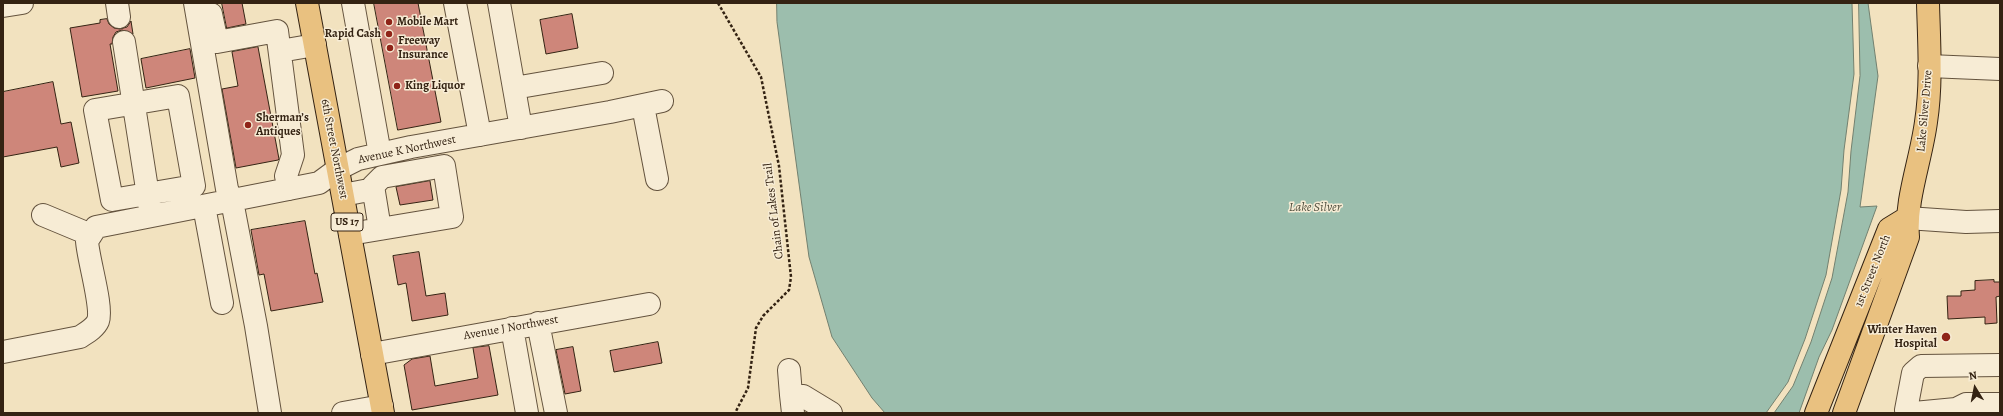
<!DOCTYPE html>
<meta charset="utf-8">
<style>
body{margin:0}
#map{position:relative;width:2003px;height:416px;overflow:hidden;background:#f2e2bf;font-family:Alegreya,serif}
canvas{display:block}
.frame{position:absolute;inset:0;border:4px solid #342313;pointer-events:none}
.north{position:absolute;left:1955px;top:368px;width:40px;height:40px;-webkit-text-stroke:3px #f7ecd5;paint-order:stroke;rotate:350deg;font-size:11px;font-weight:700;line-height:16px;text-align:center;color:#342313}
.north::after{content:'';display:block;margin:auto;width:14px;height:18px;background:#342313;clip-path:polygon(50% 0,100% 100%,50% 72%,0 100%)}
</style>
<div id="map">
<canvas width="2003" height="416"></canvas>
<div class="frame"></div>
<div class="north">N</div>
</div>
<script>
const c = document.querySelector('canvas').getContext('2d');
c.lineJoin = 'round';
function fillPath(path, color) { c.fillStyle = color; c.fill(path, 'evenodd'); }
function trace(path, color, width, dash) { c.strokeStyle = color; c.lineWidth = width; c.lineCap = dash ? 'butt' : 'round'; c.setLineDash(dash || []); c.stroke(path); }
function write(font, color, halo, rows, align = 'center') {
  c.font = font + ' Alegreya,serif'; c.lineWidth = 3; c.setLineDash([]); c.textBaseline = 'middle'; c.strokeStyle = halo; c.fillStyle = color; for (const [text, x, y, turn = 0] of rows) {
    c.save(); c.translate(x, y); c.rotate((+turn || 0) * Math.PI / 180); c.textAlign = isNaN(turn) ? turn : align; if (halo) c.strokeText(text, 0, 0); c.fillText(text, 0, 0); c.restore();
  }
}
const water = new Path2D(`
 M777 3H1852L1854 74 1844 150 1841 190 1826 275 1805 339 1788 382 1766 413H885L872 398 832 337 809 257 777 22Z
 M1859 3H1868L1878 76 1860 207 1877 206 1832 330 1819 357 1799 413H1774L1793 386 1811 342 1832 278 1848 192 1851 151 1860 76Z`);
fillPath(water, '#9cbead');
trace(water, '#72806f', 1);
const building = new Path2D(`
 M222 3H242L246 24 227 28Z
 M374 3H418L441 122 398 130Z
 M572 14 578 48 546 54 540 20Z
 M107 19 109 24 114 28 120 29 127 27 131 21 133 34 122 30 116 32 113 37 112 44H110L118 91 82 97 70 28 100 23V20Z
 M258 47 279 159 278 160 236 168 222 89 238 86 232 52Z
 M190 49 195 78 146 88 141 59Z
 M53 82 61 124 71 122 79 163 61 167 57 147 3 157V92Z
 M430 181 433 200 400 205 396 187Z
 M305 221 315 274 317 273 323 302 271 311 264 274 259 275 251 230Z
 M419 252 426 296 445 293 448 315 412 321 406 283 398 285 393 256Z
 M1994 280V282H2000V296L1996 297 1997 323 1985 324V317L1948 319 1947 296H1961V291L1975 290V281Z
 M658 342 662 363 614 372 610 351Z
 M489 346 498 395 412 410 404 365 412 359 430 356 435 386 478 378 473 348Z
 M573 347 581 391 565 394 556 350Z`);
fillPath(building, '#ce867a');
trace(building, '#342313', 1);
const minor = new Path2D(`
 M117 3 119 17
 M195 3 227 189 232 201 256 326 270 413
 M353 3 380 154
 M455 3 480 135
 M499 3 521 128
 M3 6 22 3
 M211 14 217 42 277 31 293 155 286 176 289 189
 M124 42 150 208
 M280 51 315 45
 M1929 66 2000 69
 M514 88 602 73
 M178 96 194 186 112 200 95 110Z
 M643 106 657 179
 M343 195 374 189
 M204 206 222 303
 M43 215 91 235
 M1907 218 1966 222 2000 221
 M350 234 452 217 444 166 382 177 373 186 380 229
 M538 323 556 413
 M512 328 527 413
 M3 352 80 337C86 333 95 328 98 321 103 307 88 259 87 241L96 227 319 183 338 169 358 159 411 147 610 112 662 101
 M372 354 649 304
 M789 370 791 395
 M343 413 382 406
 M793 413 791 395 803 396 831 413
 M1910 413 1906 410 1913 373 1921 366 2000 365
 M1914 413 1956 409 1966 404H2000`);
const major = new Path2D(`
 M1816 413 1889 229 1907 218
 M1844 413 1908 237C1905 200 1921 160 1926 122 1932 83 1929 42 1928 3`);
const highway = new Path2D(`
 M307 3 383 413`);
trace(minor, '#64533e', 24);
trace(major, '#342313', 24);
trace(highway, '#342313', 24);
trace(new Path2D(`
 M718 3 761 77 779 166 791 277 789 290 763 316 756 328 748 388 735 413`), '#342313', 2.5, [3, 2]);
trace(minor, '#f7ecd5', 22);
trace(major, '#e9c180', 22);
trace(highway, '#e9c180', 22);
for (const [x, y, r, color] of [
 [389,22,4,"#8f2418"],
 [389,34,4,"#8f2418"],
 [390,48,4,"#8f2418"],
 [397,86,4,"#8f2418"],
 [248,125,4,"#8f2418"],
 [1946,337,5,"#8f2418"]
]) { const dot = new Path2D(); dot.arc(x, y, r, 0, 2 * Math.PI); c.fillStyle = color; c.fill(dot); trace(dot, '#f7ecd5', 1.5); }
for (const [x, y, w] of [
 [347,222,32]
]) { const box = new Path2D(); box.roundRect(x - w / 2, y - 9, w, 18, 3); c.fillStyle = '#f7ecd5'; c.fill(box); trace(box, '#342313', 1); }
write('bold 11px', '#342313', null, [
 ["US 17",347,222]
]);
write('bold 12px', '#342313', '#f7ecd5', [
 ["Mobile Mart",397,22],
 ["Rapid Cash",381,34,"right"],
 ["Freeway",398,41],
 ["Insurance",398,55],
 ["King Liquor",405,86],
 ["Sherman’s",256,118],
 ["Antiques",256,132],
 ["Winter Haven",1937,330,"right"],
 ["Hospital",1937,344,"right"]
], 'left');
write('12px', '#342313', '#f7ecd5', [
 ["Lake Silver Drive",1925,111,-85],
 ["6th Street Northwest",334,149,79],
 ["Avenue K Northwest",407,150,-12],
 ["Chain of Lakes Trail",774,211,-97],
 ["1st Street North",1873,271,-68],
 ["Avenue J Northwest",511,328,-10]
]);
write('italic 13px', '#535241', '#f7ecd5', [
 ["Lake Silver",1315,208]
]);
</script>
